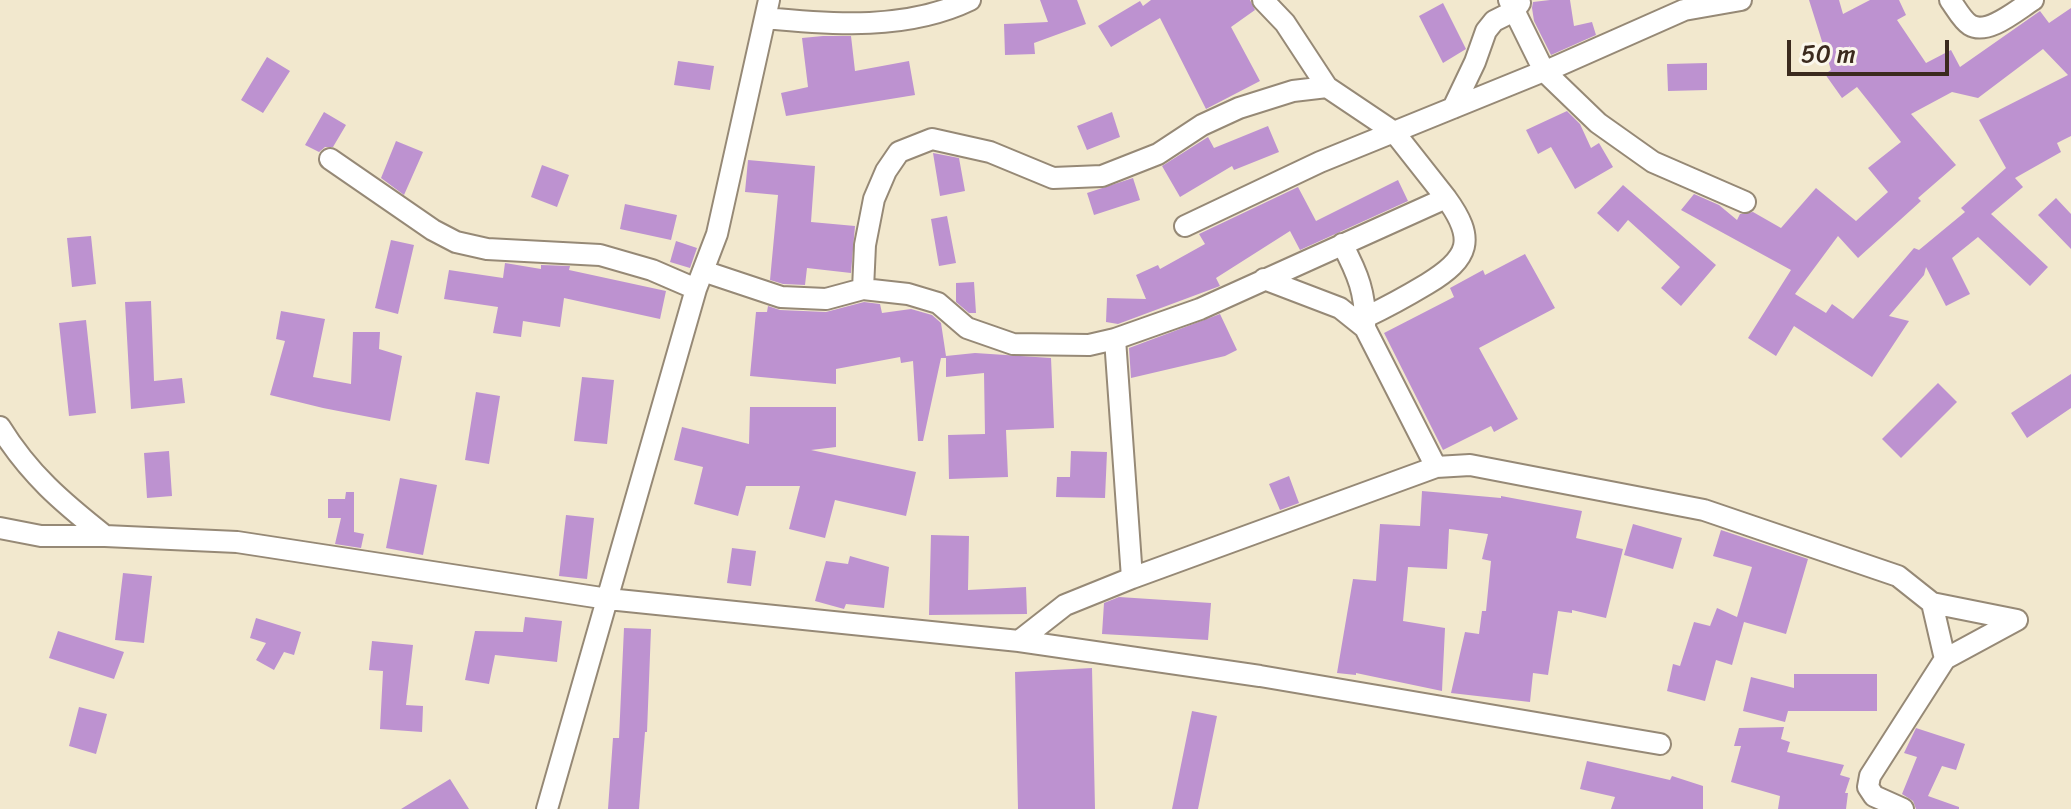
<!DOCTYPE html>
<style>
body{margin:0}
#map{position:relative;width:2071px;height:809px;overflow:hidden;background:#f2e8ce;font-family:Sriracha,sans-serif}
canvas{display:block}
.scale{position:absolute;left:1787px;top:40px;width:162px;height:36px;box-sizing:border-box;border:4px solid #3b2a1e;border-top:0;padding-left:10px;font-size:24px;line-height:28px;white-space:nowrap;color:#3b2a1e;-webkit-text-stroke:6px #fbf7ec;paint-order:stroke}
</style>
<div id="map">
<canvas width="2071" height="809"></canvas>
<div class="scale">50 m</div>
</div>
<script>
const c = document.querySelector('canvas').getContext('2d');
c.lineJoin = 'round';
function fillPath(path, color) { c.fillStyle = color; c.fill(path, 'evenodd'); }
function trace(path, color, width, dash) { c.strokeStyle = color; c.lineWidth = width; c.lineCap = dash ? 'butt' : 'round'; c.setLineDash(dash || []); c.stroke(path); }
fillPath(new Path2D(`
 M1040 0H1077L1086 24 1034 43 1035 54 1005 55 1004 24 1048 22Z
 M1151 0H1250L1255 10 1231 27 1260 81 1206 109 1160 18 1111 47 1098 26 1140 1 1143 6Z
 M1550 0H1570L1574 26 1592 22 1596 35 1551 55 1534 21 1532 8 1533 2Z
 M1809 0H1839L1843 14 1870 0H1899L1906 15 1897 20 1926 63 1951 50 1960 67 2040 11 2049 23 2071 8V136L2057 143 2061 152 2015 178 2023 187 1991 214 2048 267 2030 286 1978 237 1952 258 1970 294 1946 306 1926 267 1924 275 1889 316 1909 321 1872 377 1794 326 1776 356 1748 338 1791 270 1681 210 1694 194 1719 205 1737 220 1740 214 1753 212 1781 228 1816 188 1856 221 1888 192 1868 168 1901 142 1857 87 1842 98 1825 74 1831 70ZM2043 49 2068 75 1979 120 2006 168 1961 208 1965 212 1919 250 1914 248 1853 319 1832 304 1826 313 1795 294 1838 236 1858 258 1921 201 1918 198 1956 165 1911 114 1952 92 1978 98Z
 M1443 3 1466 49 1443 63 1419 16Z
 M823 36H851L855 71 909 61 915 95 786 116 781 93 808 87 802 38Z
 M267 57 290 71 263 113 241 100Z
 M678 61 714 66 710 90 674 85Z
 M1707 63V90L1668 91 1667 64Z
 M1567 111 1580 124 1591 148 1599 143 1613 167 1575 189 1551 147 1538 154 1526 130Z
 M324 112 346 125 333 147H325L319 152 305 145Z
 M1112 112 1120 137 1087 150 1077 126Z
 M1268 126 1279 152 1234 170 1232 166 1180 197 1162 166 1208 137 1214 148Z
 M396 141 423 152 404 195 381 178Z
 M933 153 959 158 965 191 940 196Z
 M748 160 815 166 811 222 855 226 851 273 807 268 805 285 783 284 770 280 778 195 745 192Z
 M542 165 569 175 557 207 531 197Z
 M1133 178 1140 200 1094 215 1087 193Z
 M1398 180 1408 201 1300 250 1290 231 1216 278 1220 286 1118 324 1106 322 1107 298 1146 299 1136 275 1158 265 1160 269 1205 244 1199 234 1298 187 1316 221Z
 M1623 185 1716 265 1681 306 1661 288 1680 267 1628 220 1618 232 1597 213Z
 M2056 198 2071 214V249L2038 215Z
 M625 204 677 215 671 240 620 229Z
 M947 216 956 263 939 266 931 219Z
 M91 236 96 284 72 287 67 238Z
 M391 240 414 245 398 314 375 308Z
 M676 241 697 248 690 268 670 262Z
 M1525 254 1555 308 1479 348 1518 419 1494 432 1491 426 1443 450 1384 333 1454 297 1450 288 1483 270 1485 275Z
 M505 263 541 269V265L570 266 569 270 666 291 660 319 564 298 560 327 523 321 521 337 493 333 498 307 444 299 449 270 503 278Z
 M974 282 976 313H969L956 302V283Z
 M151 301 154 381 182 378 185 403 131 409 125 302Z
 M864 302 880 304 882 313 911 309 932 315 941 323 946 356 975 353 1051 358 1054 428 1006 430 1008 477 949 479 948 435 985 434 984 373 946 377V358H941L923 441H918L913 361 901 363 900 357 836 369V384L750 376 756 312H767L768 306 780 310 826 312Z
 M281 311 325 319 313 377 351 384 353 332H380L379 349 402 356 390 421 323 408 270 395 285 341 276 339Z
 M1220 314 1237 350 1225 356 1131 378 1129 348Z
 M86 320 96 413 69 416 59 323Z
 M2071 374V408L2027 438 2011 413Z
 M582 377 614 380 607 444 574 441Z
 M1938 383 1957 402 1901 458 1882 439Z
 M476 392 500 396 489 464 465 460Z
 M750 407H836V447L811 450 916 472 906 516 835 500 825 538 789 529 800 486H746L738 516 694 504 703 467 674 460 682 427 749 444Z
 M169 451 172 496 147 498 144 453Z
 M1071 451 1107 452 1105 498 1056 497 1057 477H1070Z
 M1289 476 1299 503 1280 510 1269 484Z
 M400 478 437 485 423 555 386 548Z
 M1422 491 1501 498V496L1582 511 1576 538 1623 549 1606 618 1572 610V613L1558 611 1548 675 1533 673 1530 702 1451 693 1465 632 1479 634 1482 611H1486L1491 561 1482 559 1488 534 1449 529 1447 569 1408 567 1403 621 1445 628 1442 691 1356 673V675L1337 673 1353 579 1376 581 1380 524 1420 526Z
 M346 492H354V532L364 534 361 548 335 544 341 518H328V499H345Z
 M566 515 594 518 587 579 559 576Z
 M1633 524 1682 538 1673 569 1624 555Z
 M1721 530 1808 559 1786 634 1744 622 1732 665 1716 660 1705 701 1667 691 1673 664 1680 666 1694 622 1710 626 1717 608 1737 617 1752 567 1713 556Z
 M931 535 969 536 968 590 1026 587 1027 614 929 615Z
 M732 548 756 551 751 586 727 583Z
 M850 556 889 567 884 608 846 604 844 609 815 601 826 561 848 564Z
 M123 573 152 576 144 643 115 640Z
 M1119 597 1211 603 1208 640 1102 634 1104 603Z
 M525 617 562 621 557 662 495 655 489 684 465 680 475 631 523 632Z
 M256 618 301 632 294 655 284 652 274 670 256 660 266 643 250 638Z
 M624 628 651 629 647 732H645L639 809H608L613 738H619Z
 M58 631 124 652 114 679 49 658Z
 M372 641 413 645 406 705 423 706 422 732 380 729 383 671 369 670Z
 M1092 668 1095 809H1018L1015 672Z
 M1794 674H1877V711H1788L1785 722 1743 711 1751 677 1794 688Z
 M79 707 107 714 96 754 69 746Z
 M1192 711 1217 716 1208 760 1198 809H1172Z
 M1784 727 1781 739 1790 742 1787 752 1844 765 1840 775 1850 778 1845 793H1848L1846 809H1778L1780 796 1731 782 1741 746H1734L1739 728Z
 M1916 728 1965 744 1956 770 1942 766 1928 796 1959 807V809H1916L1913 801 1902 794 1917 757 1904 753Z
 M1587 761 1670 780 1672 776 1703 786V809H1611L1615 797 1580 789Z
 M450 779 469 809H401Z`), '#bd92d0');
const street = new Path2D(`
 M1509 0 1544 71 1598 123 1653 162 1745 202
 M1950 0C1956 8 1962 20 1970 25 1988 36 2018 9 2033 0
 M766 18C833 25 908 30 970 0
 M1553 68 1684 10 1741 0
 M1453 108 1475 62 1486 31 1494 21 1514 11 1520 3
 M330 159 433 230 456 242 487 249 600 255 652 270 696 289
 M1185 226 1320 162 1544 71
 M1342 244C1358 274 1366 294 1365 327
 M703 271 781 297 826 299 863 289 908 294 938 303 967 328 1013 344 1089 345 1115 339 1200 309 1446 198 1394 132 1327 87 1285 23 1263 0
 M1264 279 1340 308 1365 328 1436 467
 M863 289 865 245 874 199 886 171 899 152 932 139 990 152 1053 178 1102 176 1158 154 1202 125 1239 108 1293 91 1327 87
 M1366 317C1387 307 1407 296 1427 284 1470 258 1476 239 1446 198
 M1115 339 1132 578
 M0 427C29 474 62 502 105 536
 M0 528 41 536H105L237 542 608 599 1019 641 1260 676 1660 744
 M1932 603 2017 620
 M1019 641 1065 605 1132 578 1436 467 1470 465 1704 510 1898 576 1932 603 1945 659 1870 776 1868 787 1874 796 1903 809
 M1945 659 2017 620
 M547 809 696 289 717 234 769 0`);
trace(street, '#968976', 24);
trace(street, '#fff', 20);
</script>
